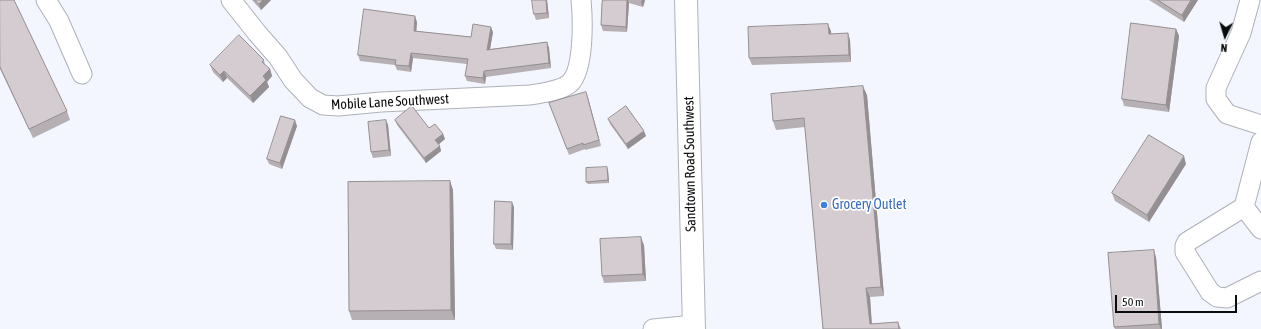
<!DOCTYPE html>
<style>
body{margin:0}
#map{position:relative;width:1261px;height:329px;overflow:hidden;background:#f3f6fe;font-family:"Asap Condensed",sans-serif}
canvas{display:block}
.north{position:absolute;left:1205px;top:16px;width:40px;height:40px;-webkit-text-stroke:3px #fff;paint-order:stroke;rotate:185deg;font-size:11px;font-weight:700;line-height:16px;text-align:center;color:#0b0c0e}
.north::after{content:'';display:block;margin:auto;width:14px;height:18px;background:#0b0c0e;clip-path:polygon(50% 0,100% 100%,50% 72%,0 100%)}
.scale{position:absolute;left:1115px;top:295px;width:122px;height:18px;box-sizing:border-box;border:2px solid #0b0c0e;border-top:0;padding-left:5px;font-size:12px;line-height:14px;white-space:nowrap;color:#0b0c0e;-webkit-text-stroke:3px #fff;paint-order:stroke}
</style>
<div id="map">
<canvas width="1261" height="329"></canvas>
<div class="north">N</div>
<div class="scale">50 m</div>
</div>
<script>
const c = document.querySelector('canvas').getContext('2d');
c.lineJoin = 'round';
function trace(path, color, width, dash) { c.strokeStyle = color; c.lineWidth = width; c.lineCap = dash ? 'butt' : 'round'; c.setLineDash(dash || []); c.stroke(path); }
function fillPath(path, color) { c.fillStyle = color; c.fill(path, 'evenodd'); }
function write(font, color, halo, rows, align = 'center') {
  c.font = font + ' "Asap Condensed",sans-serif'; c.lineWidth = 3.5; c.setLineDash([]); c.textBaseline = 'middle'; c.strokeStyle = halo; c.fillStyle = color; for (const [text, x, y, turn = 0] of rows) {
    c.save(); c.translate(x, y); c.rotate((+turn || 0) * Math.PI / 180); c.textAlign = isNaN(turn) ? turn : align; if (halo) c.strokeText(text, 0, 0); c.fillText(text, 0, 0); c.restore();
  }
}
const minor = new Path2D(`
 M46 0 59 21 82 74
 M231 0 257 33 278 57 293 80 310 98 323 105 338 106 381 102 530 95C541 93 563 91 571 82 584 67 583 20 581 0
 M1250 0 1241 33 1216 88V99L1227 114 1261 125
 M1261 142 1244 207 1187 242 1185 246V252L1210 292 1217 297 1227 298 1261 281
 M1244 207 1261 229
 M653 329 694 325`);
const tertiary = new Path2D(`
 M686 0 694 329`);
trace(minor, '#aeb1b8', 21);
trace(tertiary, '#aeb1b8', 24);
trace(minor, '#fff', 19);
trace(tertiary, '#fff', 22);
fillPath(new Path2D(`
 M0 0 67 111 70 120 33 138 0 69Z
 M252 0H271L261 10Z
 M547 0 549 18 536 20 534 14Z
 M603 0H645L643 7 629 3 627 32 603 31 601 25Z
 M1149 0H1198L1184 22Z
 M417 22 416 31 471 37 493 32 490 49 547 42 549 48 551 68 486 77 485 84 467 81 465 76 467 64 413 58 411 72 397 70 395 65 360 61 358 55Z
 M1176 29 1179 36 1169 112 1124 106 1122 99Z
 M831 31V34L850 40 851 62 752 65 749 58Z
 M264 60 265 65 270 69 272 76 267 82 269 87 253 103 227 78 223 82 213 72 210 65Z
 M867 95 884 296 870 297 872 324 898 322 901 329H823L805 127 776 130 773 121Z
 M588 98 601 146 585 150V149L569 155 549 103Z
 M608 119 646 136 628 149 610 124Z
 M386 120 388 125 391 156 373 158 371 152Z
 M395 120 429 128 443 134 445 139 438 144 441 151 426 163 397 125Z
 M297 126 282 169 269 164 267 159Z
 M1186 164 1149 222 1115 201 1112 193Z
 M608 170 609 183 588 184 586 182Z
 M450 181 453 190 455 320H352L349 311Z
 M514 207 513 250 496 249 494 244Z
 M644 245 646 281 604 283 602 276Z
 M1156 257 1162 329H1115L1114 327Z`), '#b6afb3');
fillPath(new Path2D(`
 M263 0H271L261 10 259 4Z
 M546 0H547L549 18 547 13Z
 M627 0H628L629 3 627 32 626 27Z
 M642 0H645L643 7 641 2Z
 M1191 0H1198L1184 22 1182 15Z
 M415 16 417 22 416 36 414 31Z
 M828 24 831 31 832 41 829 34Z
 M491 27 493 32 489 55 487 50Z
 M1176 29 1179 36 1169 112 1166 105Z
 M848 33 850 40 851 62 849 55Z
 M547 42 549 48 551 68 549 63Z
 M411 53 413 58 411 72 409 66Z
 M270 69 272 76 267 82 269 87 253 103 250 96 263 76Z
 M224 71 227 78 223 82 220 75Z
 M484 71 486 77 485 84 483 78Z
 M863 86 867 95 884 296 881 287Z
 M586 92 588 98 601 146 599 140Z
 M295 120 297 126 282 169 280 163Z
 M386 120 388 125 391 156 389 150Z
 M644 131 646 136 628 149 626 144Z
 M443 134 445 139 437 146 435 140Z
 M440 146 441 151 426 163 424 158Z
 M1184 156 1186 164 1149 222 1147 215Z
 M607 167 608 170 609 183 608 180Z
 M450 181 453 190 455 320 451 310Z
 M512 202 514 207 513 250 511 244Z
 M641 237 644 245 646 281 643 274Z
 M1154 250 1156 257 1162 329H1161L1159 324Z
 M866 288 870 297 872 329 870 324Z`), '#948f92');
const building = new Path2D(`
 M0 0H14L67 111 29 129 0 67Z
 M255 0H263L259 4Z
 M532 0H546L547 13 534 14Z
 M603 0H627L626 27 601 25 602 3Z
 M1158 0H1191L1182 15Z
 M364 9 415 16 414 31 471 37 473 24 491 27 487 50 547 42 549 63 484 71 483 78 465 76 468 59 411 53 409 66 395 65 396 60 358 55Z
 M1131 23 1176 29 1166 105 1122 99Z
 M828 24 829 34 848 33 849 55 749 58 748 27Z
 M239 35 264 60 262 62 270 69 263 76 266 80 250 96 224 71 220 75 210 65Z
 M863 86 881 287 866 288 870 324 898 322 899 329H823L804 118 773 121 771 94Z
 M586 92 599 140 583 145V143L567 149 549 103Z
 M412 106 429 128 435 124 443 134 435 140 440 146 424 158 395 120Z
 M626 106 644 131 626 144 608 119Z
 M281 116 295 120 280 163 267 159Z
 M386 120 389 150 371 152 368 122Z
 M1149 135 1184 156 1147 215 1112 193Z
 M607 167 608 180 586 182V168Z
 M450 181 451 310 349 311 348 182Z
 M495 201 512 202 511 244H494Z
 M641 237 643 274 602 276 600 239Z
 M1154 250 1159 324 1114 327 1108 253Z`);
fillPath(building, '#d4ccd0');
trace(building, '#948f92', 1);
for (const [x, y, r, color] of [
 [824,205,4,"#3f7fe0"]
]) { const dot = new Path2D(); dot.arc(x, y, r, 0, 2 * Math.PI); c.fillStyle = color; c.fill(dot); trace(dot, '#fff', 1.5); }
write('14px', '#0b0c0e', '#fff', [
 ["Mobile Lane Southwest",390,102,-3],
 ["Sandtown Road Southwest",690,164,-91]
]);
write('14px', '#366cbe', '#fff', [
 ["Grocery Outlet",832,205]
], 'left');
</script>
